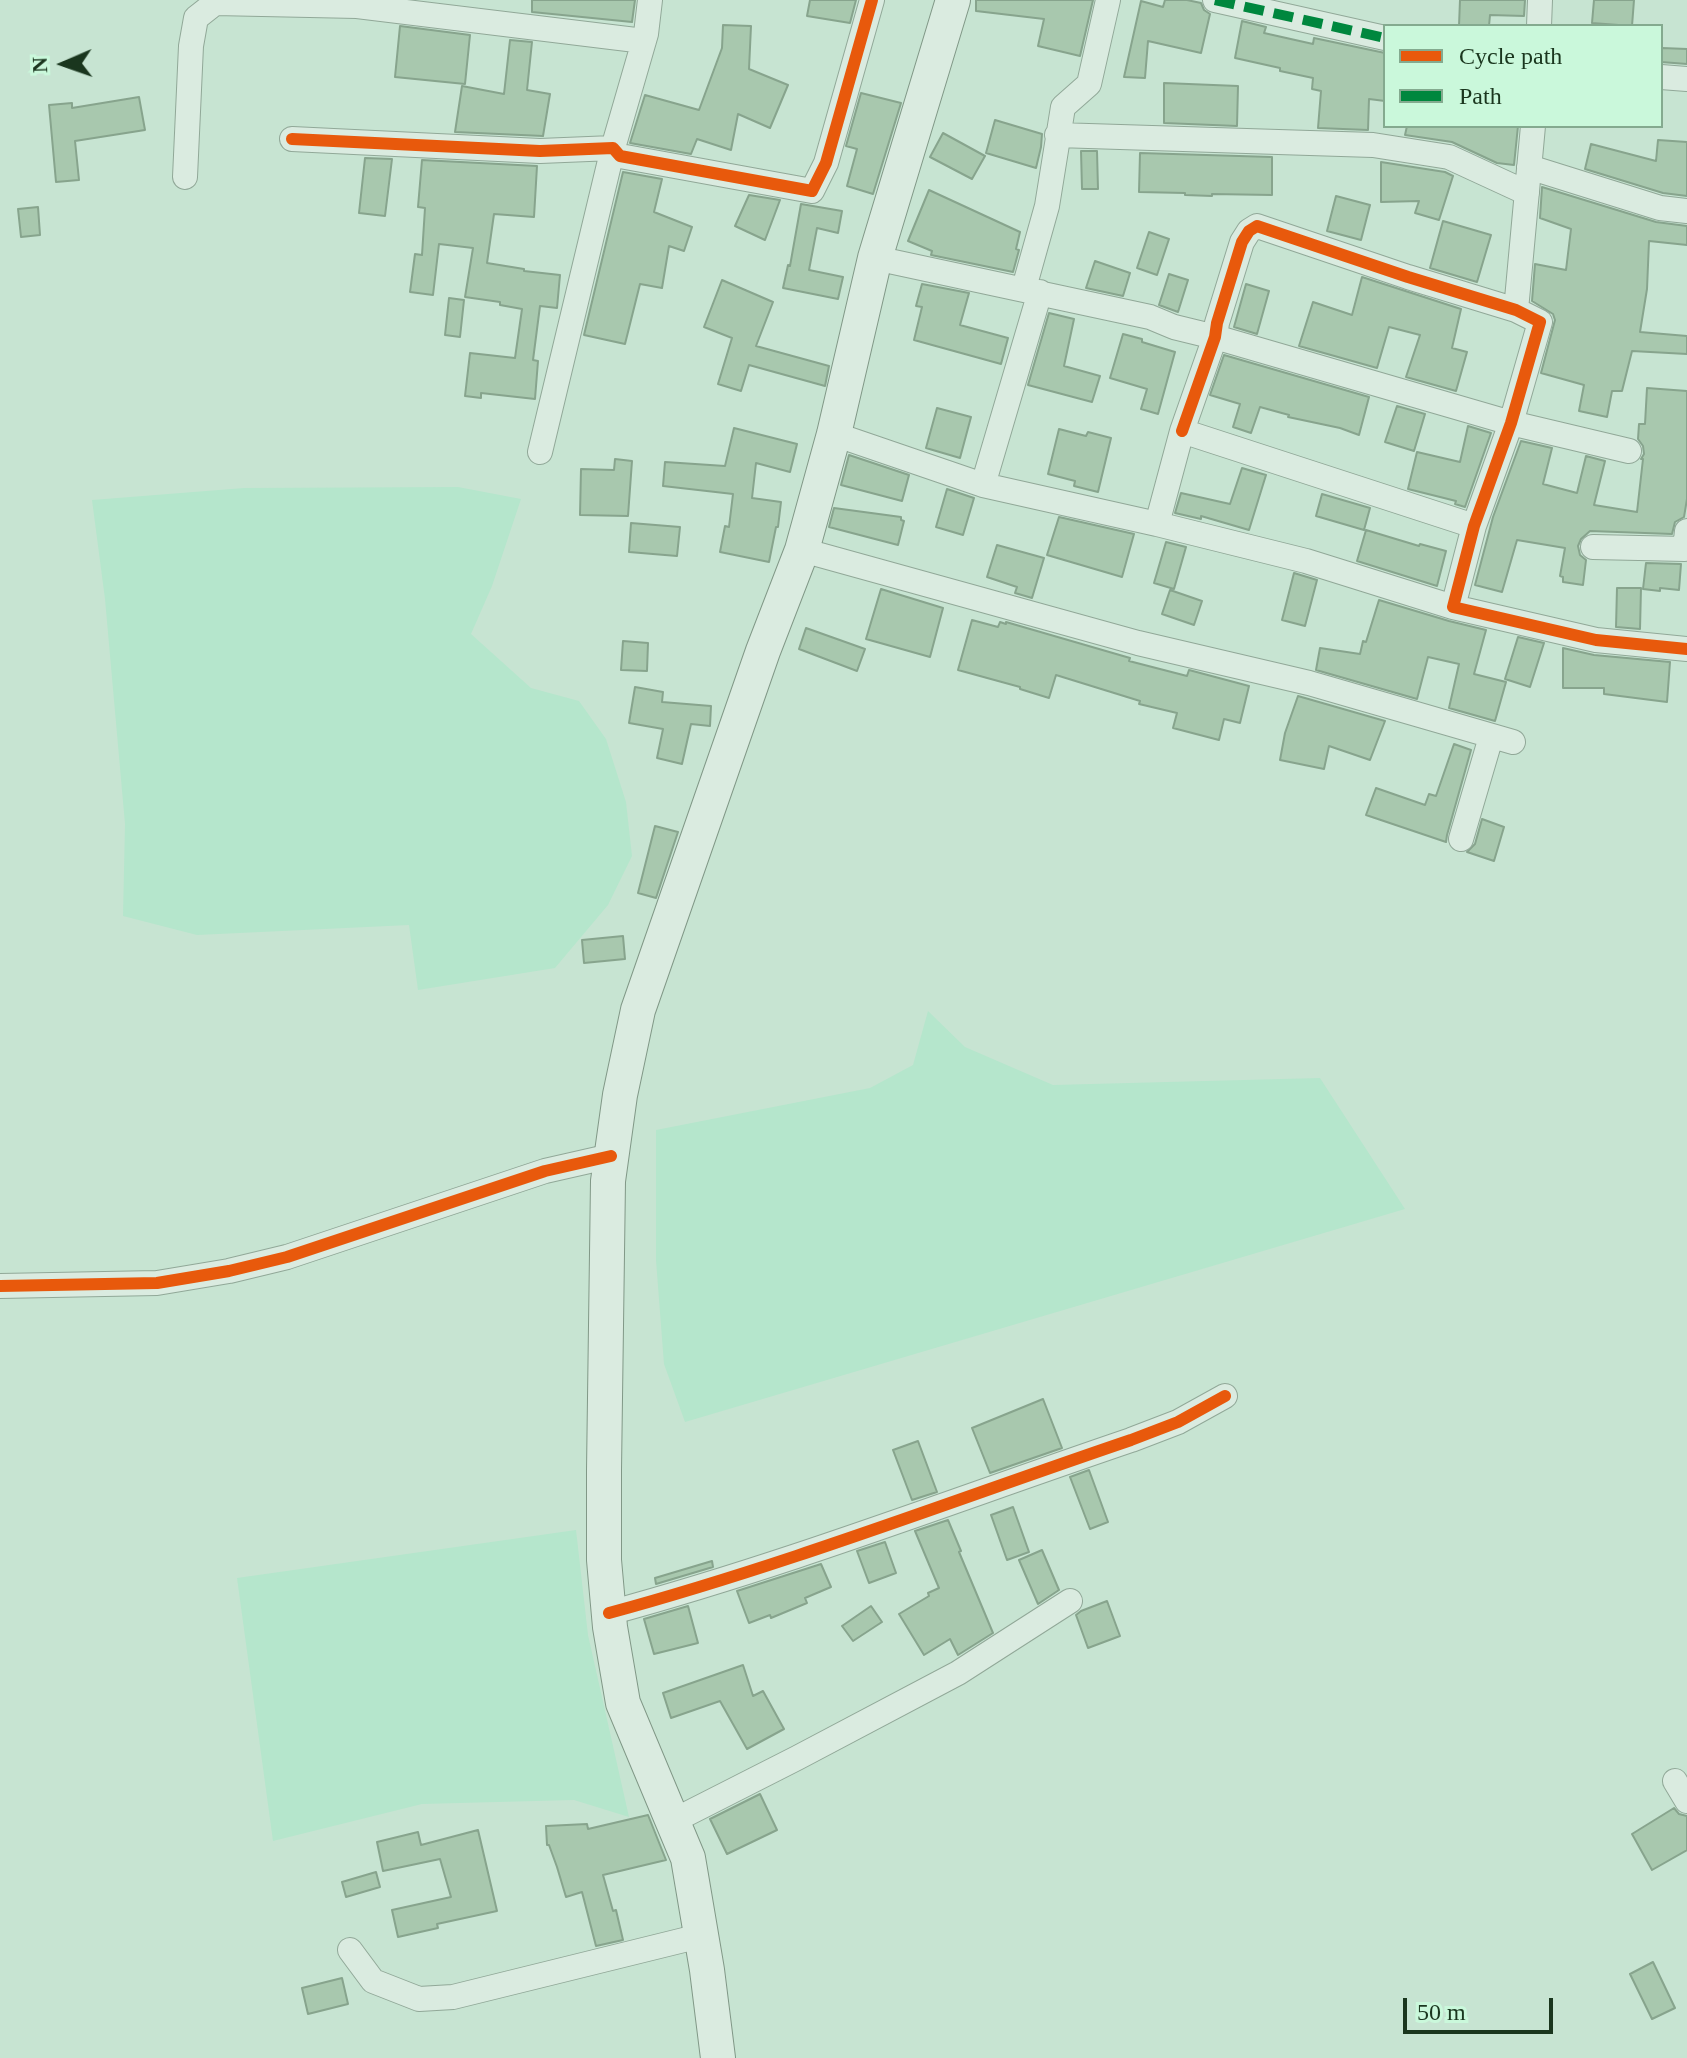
<!DOCTYPE html>
<style>
body{margin:0}
#map{position:relative;width:1687px;height:2058px;overflow:hidden;background:#c7e4d2;font-family:Georgia,serif}
canvas{display:block}
.legend{position:absolute;left:1383px;top:24px;width:280px;height:104px;box-sizing:border-box;background:#caf8db;border:2px solid #84aa8f;margin:0;padding:10px 14px;list-style:none;font-size:24px;color:#1a361e}
.legend li{display:flex;align-items:center;gap:16px;height:40px}
.legend b{width:40px;border:2px solid #84aa8f}
.north{position:absolute;left:24px;top:24px;width:80px;height:80px;-webkit-text-stroke:6px #caf8db;paint-order:stroke;rotate:268deg;font-size:22px;font-weight:700;line-height:32px;text-align:center;color:#1a361e}
.north::after{content:'';display:block;margin:auto;width:28px;height:36px;background:#1a361e;clip-path:polygon(50% 0,100% 100%,50% 72%,0 100%)}
.scale{position:absolute;left:1403px;top:1998px;width:150px;height:36px;box-sizing:border-box;border:4px solid #1a361e;border-top:0;padding-left:10px;font-size:24px;line-height:28px;white-space:nowrap;color:#1a361e;-webkit-text-stroke:6px #caf8db;paint-order:stroke}
</style>
<div id="map">
<canvas width="1687" height="2058"></canvas>
<ul class="legend">
<li><b style="height:10px;background:#e8590c"></b>Cycle path</li>
<li><b style="height:10px;background:#00873e"></b>Path</li>
</ul>
<div class="north">N</div>
<div class="scale">50 m</div>
</div>
<script>
const c = document.querySelector('canvas').getContext('2d');
c.lineJoin = 'round';
function fillPath(path, color) { c.fillStyle = color; c.fill(path, 'evenodd'); }
function trace(path, color, width, dash) { c.strokeStyle = color; c.lineWidth = width; c.lineCap = dash ? 'butt' : 'round'; c.setLineDash(dash || []); c.stroke(path); }
fillPath(new Path2D(`
 M458 487 521 499 492 586 471 634 531 688 579 701 606 739 626 802 632 856 608 905 555 968 418 990 409 925 197 935 123 916 125 824 105 599 92 500 244 488Z
 M928 1011 965 1047 1053 1085 1320 1078 1405 1209 685 1422 664 1364 656 1260V1130L870 1088 913 1065Z
 M576 1530 588 1635 629 1817 574 1800 422 1804 273 1841 237 1578Z`), '#b5e6cc');
const building = new Path2D(`
 M532 0H635L632 22 532 12Z
 M810 0H856L850 23 807 16Z
 M976 0H1093L1080 56 1038 46 1044 19 976 11Z
 M1165 0H1187L1201 3 1204 10 1210 14 1201 53 1148 41 1145 78 1124 77 1141 1 1163 7Z
 M1460 0H1525L1524 16 1490 15 1489 26H1459Z
 M1594 0H1634L1632 26 1592 23Z
 M1242 21 1266 27 1264 33 1313 44 1314 38 1385 53V101L1369 99 1368 130 1318 128 1321 91 1312 89 1313 78 1280 71V68L1235 58Z
 M723 25 751 26 749 69 788 85 770 128 738 114 731 150 697 139 691 154 630 143 645 95 699 110 722 48Z
 M400 26 470 35 465 84 395 77Z
 M510 40 532 42 527 90 550 94 543 136 455 132 462 86 504 94Z
 M1662 48 1687 49V64L1661 62Z
 M1164 83 1238 86 1237 126 1164 123Z
 M861 93 901 103 873 194 847 186 857 149 846 146Z
 M139 97 145 130 75 141 79 180 56 182 49 105 72 103V108Z
 M995 120 1042 134 1041 147 1036 168 986 153Z
 M1407 126H1518L1514 165 1497 163 1452 142 1405 135Z
 M943 133 985 156 972 179 930 157Z
 M1658 140 1687 142V196L1663 193 1585 169 1591 144 1656 161Z
 M1081 151H1097L1098 189H1082Z
 M1140 153 1272 157V195L1212 194V196L1185 195V193L1139 192Z
 M365 158 392 159 385 216 359 213Z
 M422 160 537 166 534 217 494 214 487 263 524 269V271L560 275 557 308 540 306 533 360 538 361 535 399 481 393V398L465 396 470 353 515 358 522 309 500 305V302L465 297 473 248 439 244 433 295 410 292 415 254 422 255 425 208 418 207Z
 M1381 162 1445 172 1453 176 1439 220 1415 213 1419 201 1381 202Z
 M623 172 662 179 654 212 692 227 684 251 669 246 662 288 640 284 625 344 584 335Z
 M1542 187 1656 222 1687 226V245L1649 241 1647 289 1640 332 1687 336V354L1632 351 1622 391H1612L1607 417 1579 411 1584 385 1541 373 1555 320 1553 314 1532 301 1535 264 1566 270 1571 229 1540 218Z
 M929 190 1020 232 1016 249 1019 250 1013 272 931 255 932 251 908 241Z
 M749 195 780 200 765 240 735 226Z
 M1336 196 1370 205 1361 240 1327 231Z
 M801 204 842 211 838 233 817 228 809 270 843 277 838 299 783 288 788 265 790 266Z
 M38 207 40 235 21 237 18 209Z
 M1443 221 1491 235 1477 282 1430 268Z
 M1149 232 1169 239 1157 275 1137 268Z
 M1095 261 1130 273 1123 296 1086 288Z
 M1169 274 1188 280 1178 312 1159 305Z
 M1362 277 1461 309 1452 348 1467 352 1456 391 1406 377 1420 335 1389 327 1377 368 1299 346 1313 302 1352 315Z
 M722 280 773 302 756 346 829 366 825 386 749 365 741 391 718 384 732 338 704 327Z
 M922 284 969 293 960 325 1008 338 1001 364 914 340 922 307 916 306Z
 M1246 284 1269 291 1257 334 1234 327Z
 M449 298 464 300 460 337 445 335Z
 M1049 313 1074 319 1064 366 1100 376 1092 402 1028 385Z
 M1123 334 1142 339V342L1175 352 1158 414 1141 409 1147 389 1110 378Z
 M1224 355 1369 397 1359 435 1340 428 1288 417 1289 415 1260 407 1251 433 1233 427 1240 404 1210 395Z
 M1647 388 1687 391V499L1684 517 1675 522 1672 534 1590 531 1581 539 1578 546 1580 555 1586 560 1583 585 1563 582V577L1560 576 1565 548 1517 540 1502 592 1475 585 1493 517 1521 441 1552 448 1543 484 1577 493 1586 456 1605 461 1594 505 1637 512 1643 459H1641L1644 454 1643 446 1638 439 1639 424H1645Z
 M1397 406 1425 414 1414 451 1385 442Z
 M937 408 971 417 960 458 926 448Z
 M1468 426 1491 433 1465 507 1455 504 1456 501 1408 489 1417 452 1460 462Z
 M734 428 797 444 790 472 756 463 752 498 781 502 778 527H776L769 562 720 552 725 526 729 527 733 494 663 486 665 462 725 466Z
 M1059 429 1086 436 1088 432 1111 438 1098 492 1074 486 1075 481 1048 474Z
 M849 455 909 475 902 501 841 485Z
 M615 459 632 461 628 516 580 515 581 469 614 470Z
 M1242 468 1266 475 1249 530 1201 516V519L1175 513 1181 493 1230 504Z
 M947 489 974 498 963 535 936 527Z
 M1322 494 1370 508 1364 530 1316 516Z
 M834 508 901 517V520L904 521 898 545 829 527Z
 M1059 517 1134 534 1122 577 1047 555Z
 M631 523 680 527 677 556 629 552Z
 M1366 530 1419 546 1420 544 1446 551 1437 586 1357 561Z
 M1166 542 1186 547 1174 589 1154 583Z
 M997 545 1044 558 1032 598 1015 593 1017 587 987 577Z
 M1646 563 1681 564 1679 590 1660 588V591L1643 589Z
 M1294 573 1317 580 1305 626 1282 620Z
 M1617 588H1641L1640 629 1616 627Z
 M881 589 943 608 930 657 866 639Z
 M1170 590 1202 601 1194 625 1162 614Z
 M1379 600 1449 621 1486 630 1474 674 1506 682 1495 721 1449 708 1459 664 1428 657 1417 699 1316 670 1320 648 1360 654 1363 641 1366 642Z
 M972 620 998 627 1000 622 1006 624V622L1130 658 1129 661 1187 676 1189 670 1249 686 1240 723 1224 719 1219 740 1173 728 1177 713 1139 704 1140 701 1056 675 1049 698 1020 689V687L958 670Z
 M806 628 865 649 857 671 799 649Z
 M1518 637 1544 643 1530 687 1505 679Z
 M623 641 648 643 647 671 621 670Z
 M1563 648 1594 655 1670 662 1667 702 1604 694V688H1563Z
 M635 687 663 692 662 702 711 706 710 726 691 724 682 764 657 758 663 729 629 723Z
 M1298 696 1385 721 1370 760 1329 746 1324 769 1280 760 1285 733Z
 M1454 744 1471 750 1447 835 1446 842 1366 815 1376 788 1425 805 1429 794 1436 796Z
 M1482 819 1504 827 1494 861 1467 852 1475 844Z
 M655 826 678 832 656 898 638 893Z
 M623 936 625 959 584 963 582 940Z
 M1043 1399 1062 1448 990 1473 972 1428Z
 M918 1441 937 1492 912 1500 893 1450Z
 M1089 1470 1108 1522 1090 1529 1070 1477Z
 M1013 1507 1029 1552 1007 1560 991 1515Z
 M948 1520 961 1551 959 1552 993 1633 958 1655 950 1639 924 1655 899 1614 929 1596 928 1593 939 1588 915 1531Z
 M885 1542 896 1573 869 1583 857 1551Z
 M1042 1550 1059 1590 1038 1604 1019 1560Z
 M712 1561 713 1567 656 1584 655 1578Z
 M821 1564 831 1587 805 1598 807 1603 771 1618 770 1615 749 1623 737 1591Z
 M1107 1601 1120 1636 1088 1648 1076 1615 1081 1611Z
 M688 1606 698 1643 654 1654 644 1619Z
 M871 1606 882 1622 853 1641 842 1626Z
 M743 1665 753 1696 763 1691 784 1729 747 1749 720 1701 671 1718 663 1693Z
 M760 1794 777 1830 727 1854 710 1819Z
 M1674 1808 1679 1814 1687 1816V1850L1652 1870 1632 1834Z
 M648 1815 666 1860 603 1875 613 1911 616 1910 623 1940 596 1946 582 1892 566 1897 557 1867 549 1845H547L546 1826 587 1824 588 1829Z
 M478 1830 497 1911 437 1924 438 1928 398 1937 392 1910 451 1897 440 1859 383 1871 377 1842 418 1832 421 1845Z
 M376 1872 380 1887 346 1897 342 1882Z
 M1653 1962 1675 2008 1652 2019 1630 1974Z
 M342 1978 348 2004 308 2014 302 1988Z`);
fillPath(building, '#a8c8ae');
trace(building, '#87a48d', 2);
const street = new Path2D(`
 M1215 0 1385 38
 M1539 26 1540 0
 M1661 77 1687 79
 M1057 135 1373 145 1449 157 1527 193
 M292 139 540 151 613 148 620 156 812 191 826 163 872 0
 M1529 167 1660 208 1687 211
 M185 177 191 46 196 18 215 3 357 6 644 41
 M875 258 1150 317 1174 327 1215 337 1511 423 1629 451
 M1024 288 1047 206 1063 107 1089 84 1108 0
 M1516 310 1533 126
 M1182 431 1215 337 1217 323 1242 242 1249 231 1257 226 1408 277 1516 310 1540 322 1511 423 1474 526 1453 607 1596 640 1687 649
 M834 434 983 485 1157 524 1306 561 1453 607
 M540 452 613 148 646 34 650 0
 M983 485 1040 292
 M1157 524 1182 431 1474 526
 M1593 547 1685 549 1687 531
 M802 550 1138 643 1309 683 1513 742
 M1461 839 1491 737
 M0 1286 157 1283 229 1271 287 1257 545 1171 611 1156
 M609 1613C786 1565 957 1499 1131 1440L1178 1422 1225 1396
 M1675 1781 1687 1801
 M673 1821 797 1758 958 1673 1070 1601
 M350 1950 373 1981 419 1999 453 1997 700 1936`);
const secondary = new Path2D(`
 M718 2058 707 1970 688 1858 623 1703 610 1627 604 1560V1470L608 1181 620 1095 638 1010 763 651 802 550 834 434 875 258 953 0`);
trace(street, '#91a898', 26);
trace(secondary, '#819887', 36);
trace(street, '#daebe0', 24);
trace(secondary, '#daebe0', 34);
trace(new Path2D(`
 M1215 0 1385 38`), '#00873e', 10, [20, 10]);
trace(new Path2D(`
 M292 139 540 151 613 148 620 156 812 191 826 163 872 0
 M1182 431 1215 337 1217 323 1242 242 1249 231 1257 226 1408 277 1516 310 1540 322 1511 423 1474 526 1453 607 1596 640 1687 649
 M0 1286 157 1283 229 1271 287 1257 545 1171 611 1156
 M609 1613C786 1565 957 1499 1131 1440L1178 1422 1225 1396`), '#e8590c', 12);
</script>
